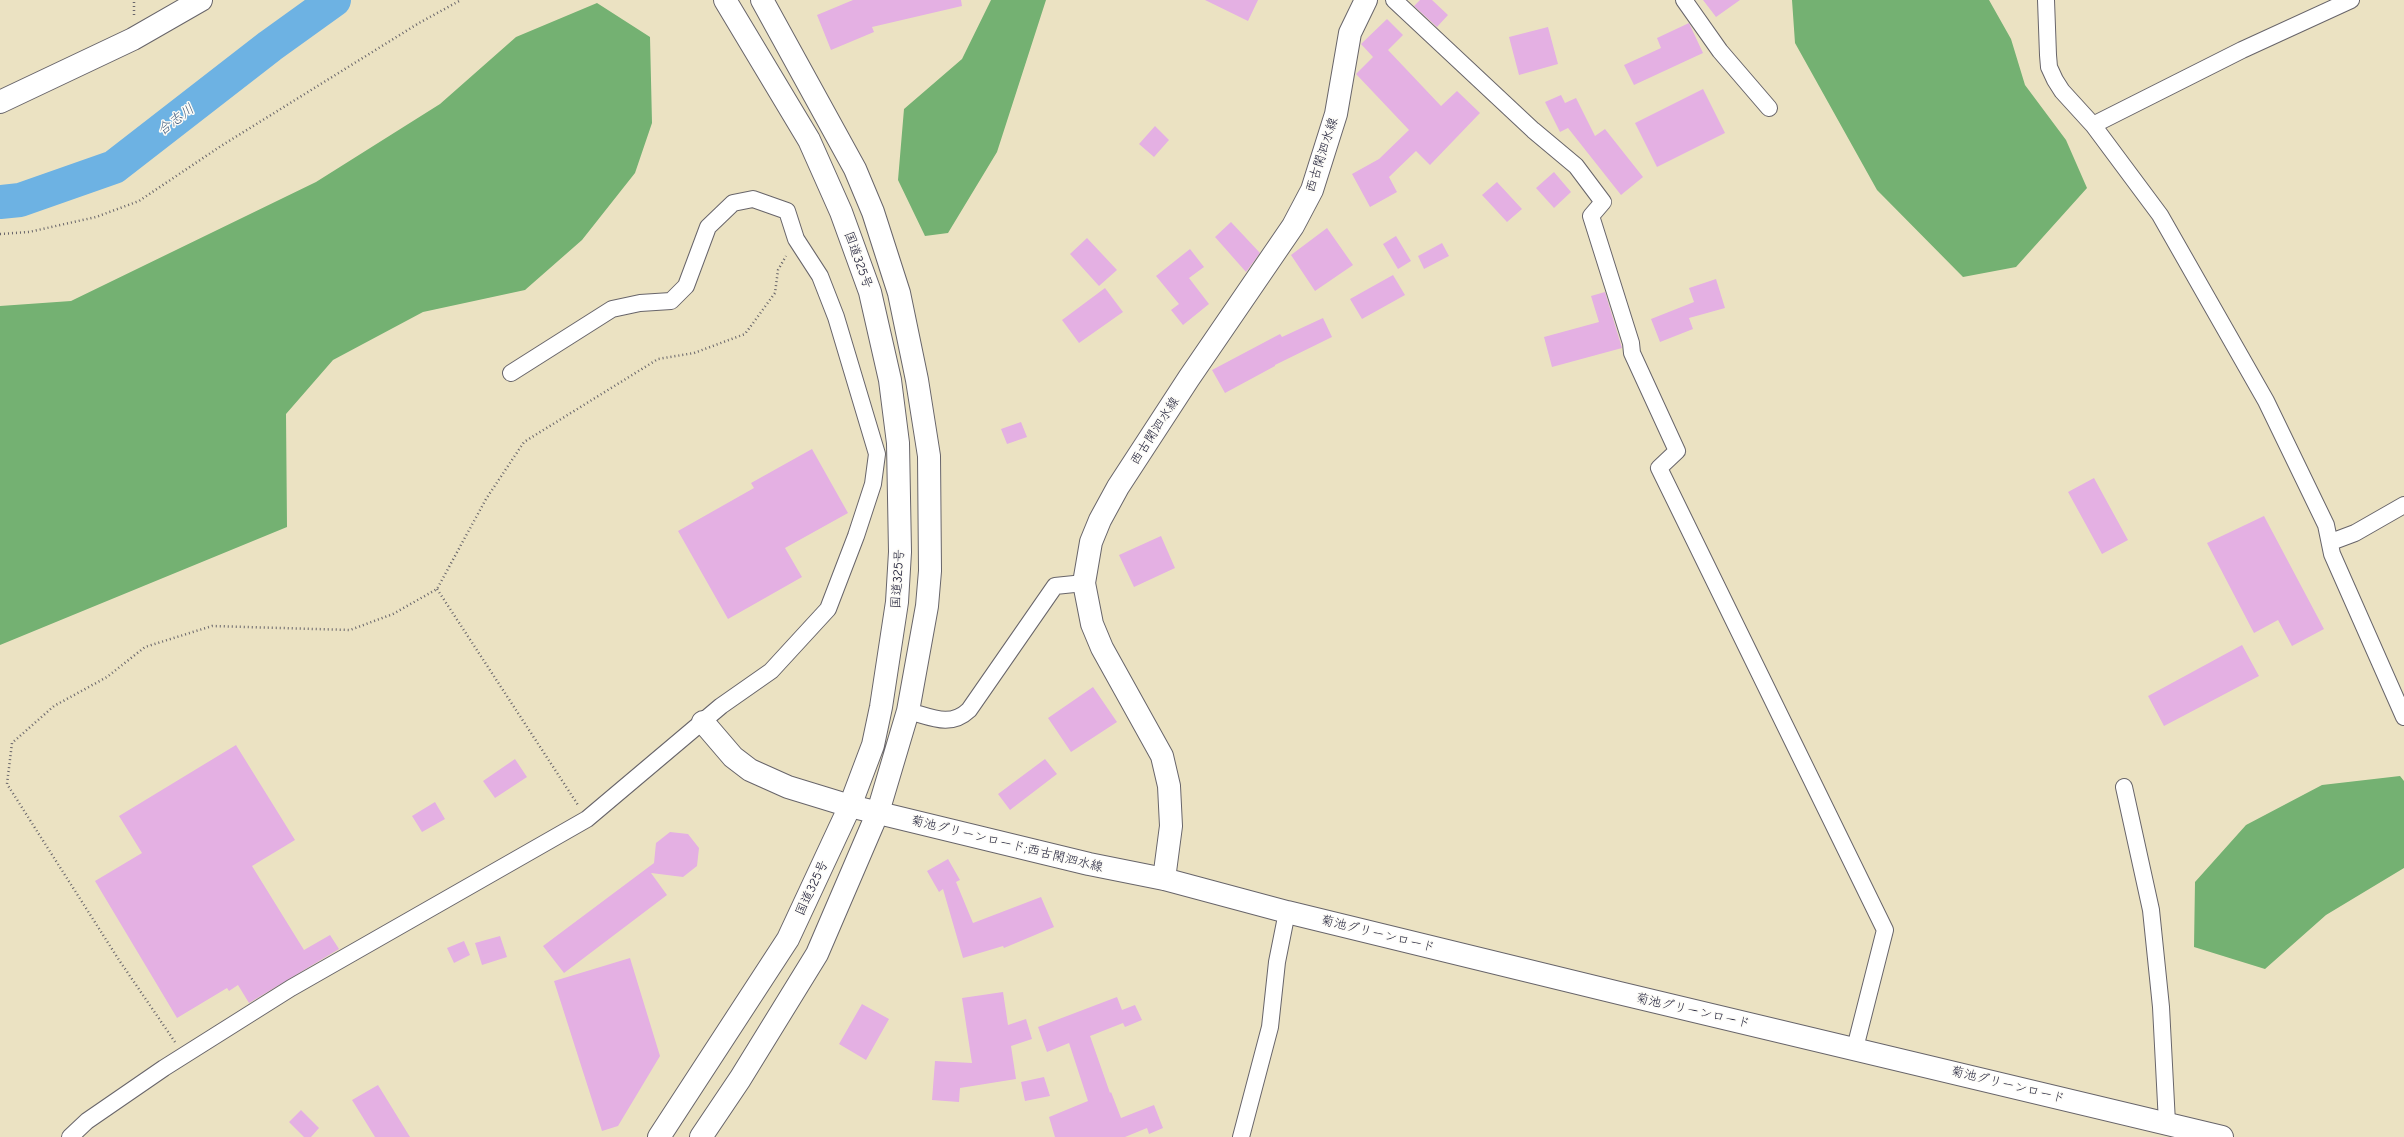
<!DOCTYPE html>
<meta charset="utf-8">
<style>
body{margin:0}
canvas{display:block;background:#ebe2c2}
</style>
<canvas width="2404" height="1137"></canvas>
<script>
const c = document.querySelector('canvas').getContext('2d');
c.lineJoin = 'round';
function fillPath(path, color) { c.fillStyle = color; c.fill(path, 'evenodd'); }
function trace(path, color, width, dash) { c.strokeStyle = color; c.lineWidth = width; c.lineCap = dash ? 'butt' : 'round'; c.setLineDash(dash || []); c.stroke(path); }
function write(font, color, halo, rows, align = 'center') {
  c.font = font + ' "Comic Neue","Klee One",sans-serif'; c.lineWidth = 3; c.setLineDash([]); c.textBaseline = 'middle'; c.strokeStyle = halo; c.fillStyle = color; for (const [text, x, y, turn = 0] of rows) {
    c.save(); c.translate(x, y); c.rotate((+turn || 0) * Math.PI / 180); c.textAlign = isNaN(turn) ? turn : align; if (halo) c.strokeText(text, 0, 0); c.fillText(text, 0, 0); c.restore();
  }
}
fillPath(new Path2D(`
 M991 0H1046L997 152 948 233 925 236 898 180 904 109 962 59Z
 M1792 0H1989L2011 39 2025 85 2066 140 2087 188 2016 267 1963 277 1877 190 1795 43Z
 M597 3 650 37 652 123 635 173 582 240 525 290 423 312 333 360 286 414 287 527 0 645V306L71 301 316 182 440 104 516 37Z
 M2400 776 2404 781V868L2326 915 2265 969 2194 947 2195 882 2246 825 2322 785Z`), '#74b172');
trace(new Path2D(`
 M0 202 20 200 114 167 270 46 334 0`), '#6db2e3', 34);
fillPath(new Path2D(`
 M853 0H961L962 6 872 27 874 32 831 50 817 15Z
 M1205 0H1258L1248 21Z
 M1420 0H1432L1448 15 1437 27 1414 6Z
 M1703 0H1740L1716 17Z
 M1387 19 1403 35 1388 50 1441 106 1457 91 1480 113 1430 165 1416 151 1389 177 1397 192 1370 207 1352 174 1379 159 1409 130 1356 74 1373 57 1361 44Z
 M1689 23 1703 53 1634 85 1624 65 1661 48 1657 38Z
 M1548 27 1558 64 1519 75 1509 37Z
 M1703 89 1725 133 1657 167 1635 123Z
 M1561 95 1565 103 1576 98 1595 136 1605 129 1643 177 1621 195 1568 128 1560 132 1545 102Z
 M1155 126 1169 140 1154 157 1139 144Z
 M1554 172 1571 192 1554 208 1536 188Z
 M1497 182 1522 209 1507 222 1482 195Z
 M1231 222 1260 253 1246 272 1215 237Z
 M1327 228 1353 265 1315 291 1291 255Z
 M1396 236 1411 261 1398 269 1383 244Z
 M1087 238 1117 270 1099 286 1070 254Z
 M1442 243 1449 256 1424 269 1418 256Z
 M1190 249 1204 267 1189 278 1209 304 1183 325 1171 310 1179 304 1156 276Z
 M1393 275 1405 295 1362 319 1350 299Z
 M1716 279 1725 308 1689 318 1693 329 1660 342 1651 319 1694 302 1689 288Z
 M1105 288 1123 312 1079 343 1062 320Z
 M1605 292 1622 348 1552 367 1544 337 1599 322 1591 296Z
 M1323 318 1332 337 1275 365V366L1225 393 1212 370 1280 334 1282 337Z
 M1021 422 1027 437 1007 444 1001 429Z
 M812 449 848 513 785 548 802 577 728 619 678 531 754 488 751 483Z
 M2094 478 2128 540 2102 554 2068 492Z
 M2264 516 2324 629 2292 646 2278 620 2254 633 2207 543Z
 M1161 536 1175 568 1134 587 1119 555Z
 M2242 645 2259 676 2164 726 2148 696Z
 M1093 687 1117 722 1071 752 1048 718Z
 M236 745 295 840 252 866 304 950 330 935 339 949 249 1003 238 985 229 991 227 988 177 1018 95 881 142 853 119 816Z
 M515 759 527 777 495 798 483 781Z
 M1045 759 1057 774 1010 810 998 794Z
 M435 802 445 819 422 832 412 816Z
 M670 832 688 834 699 848 697 866 683 877 651 873 667 895 564 973 543 946 654 863 656 843Z
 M948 859 960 880 956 882 973 923 1041 897 1054 927 1004 948 1003 946 963 958 943 889 939 892 927 871Z
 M500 936 507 957 482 965 475 943Z
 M464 941 470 955 454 963 447 948Z
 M630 958 660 1056 618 1126 602 1131 554 981Z
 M1003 992 1008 1025 1026 1019 1032 1039 1011 1046 1016 1079 960 1088 959 1102 932 1100 935 1061 972 1063 962 998Z
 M1117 997 1122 1010 1135 1005 1142 1020 1125 1027 1123 1023 1090 1036 1110 1093 1111 1092 1121 1118 1154 1105 1163 1128 1149 1134 1147 1128 1125 1137H1055L1049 1117 1088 1101 1069 1043 1047 1052 1038 1027Z
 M862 1004 889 1019 866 1060 839 1044Z
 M1044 1077 1050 1096 1025 1101 1021 1082Z
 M378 1085 410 1137H375L352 1100Z
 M301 1110 319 1128 311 1137H304L289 1122Z`), '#e4b0e3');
const street = new Path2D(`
 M1394 0 1533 130 1576 166 1603 202 1591 216 1631 343 1632 353 1677 451 1659 468 1885 930 1855 1048
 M1684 0 1720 51 1769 108
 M2046 0 2048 55 2049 67 2055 80 2062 91 2093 125 2160 215 2266 401 2326 525 2332 554 2404 717
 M2093 125 2242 50 2351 0
 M2331 542 2355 533 2404 505
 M908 711C931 717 950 728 969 710L1055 586 1084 583
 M2124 787 2151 910 2161 1007 2167 1123
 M70 1137 87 1121 164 1068 291 988 587 819 721 706 771 671 828 609 856 536 873 484 877 454 836 317 820 276 796 239 787 211 753 199 733 203 708 227 686 286 671 301 640 303 612 309 511 373
 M1241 1137 1270 1027 1277 962 1287 912`);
const secondary = new Path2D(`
 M0 102 133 39 201 0
 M703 722 733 757 750 770 788 787 850 806 1089 864 1164 879 1287 912 1619 993 2222 1137
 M1164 879 1171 826 1169 786 1162 756 1102 648 1092 624 1084 583 1091 542 1100 520 1118 487 1189 378 1293 226 1312 190 1336 114 1350 33 1366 0`);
const highway = new Path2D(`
 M659 1137 788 939 850 806 873 745 881 707 897 602 900 552 898 443 890 380 870 292 841 212 809 140 725 0
 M701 1137 740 1079 817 954 878 812 908 711 927 606 930 571 929 456 917 380 899 293 873 212 855 169 762 0`);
trace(street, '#68656a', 18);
trace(secondary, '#68656a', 24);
trace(highway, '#68656a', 24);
trace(new Path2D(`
 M134 15V0
 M0 234 29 232 96 217 139 201 221 146 419 23 461 0
 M437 589 578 805
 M175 1042 119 960 7 784 12 743 54 706 107 677 145 647 212 626 350 630 393 614 437 589 486 499 524 442 658 359 694 353 745 334 775 293 778 270 786 256`), '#68656a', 2.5, [1, 3]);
trace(street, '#fff', 16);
trace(secondary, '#fff', 22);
trace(highway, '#fff', 22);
write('13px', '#22223b', '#fdfcf7', [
 ["西古閑泗水線",1322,155,-72],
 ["国道325号",858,260,70],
 ["西古閑泗水線",1155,431,-57],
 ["国道325号",898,579,-86],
 ["菊池グリーンロード;西古閑泗水線",1007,844,14],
 ["国道325号",812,888,-65],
 ["菊池グリーンロード",1378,934,14],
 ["菊池グリーンロード",1693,1011,13],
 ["菊池グリーンロード",2008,1085,14]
]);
write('italic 14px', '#405c7e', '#fdfcf7', [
 ["合志川",176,120,-37]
]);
</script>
